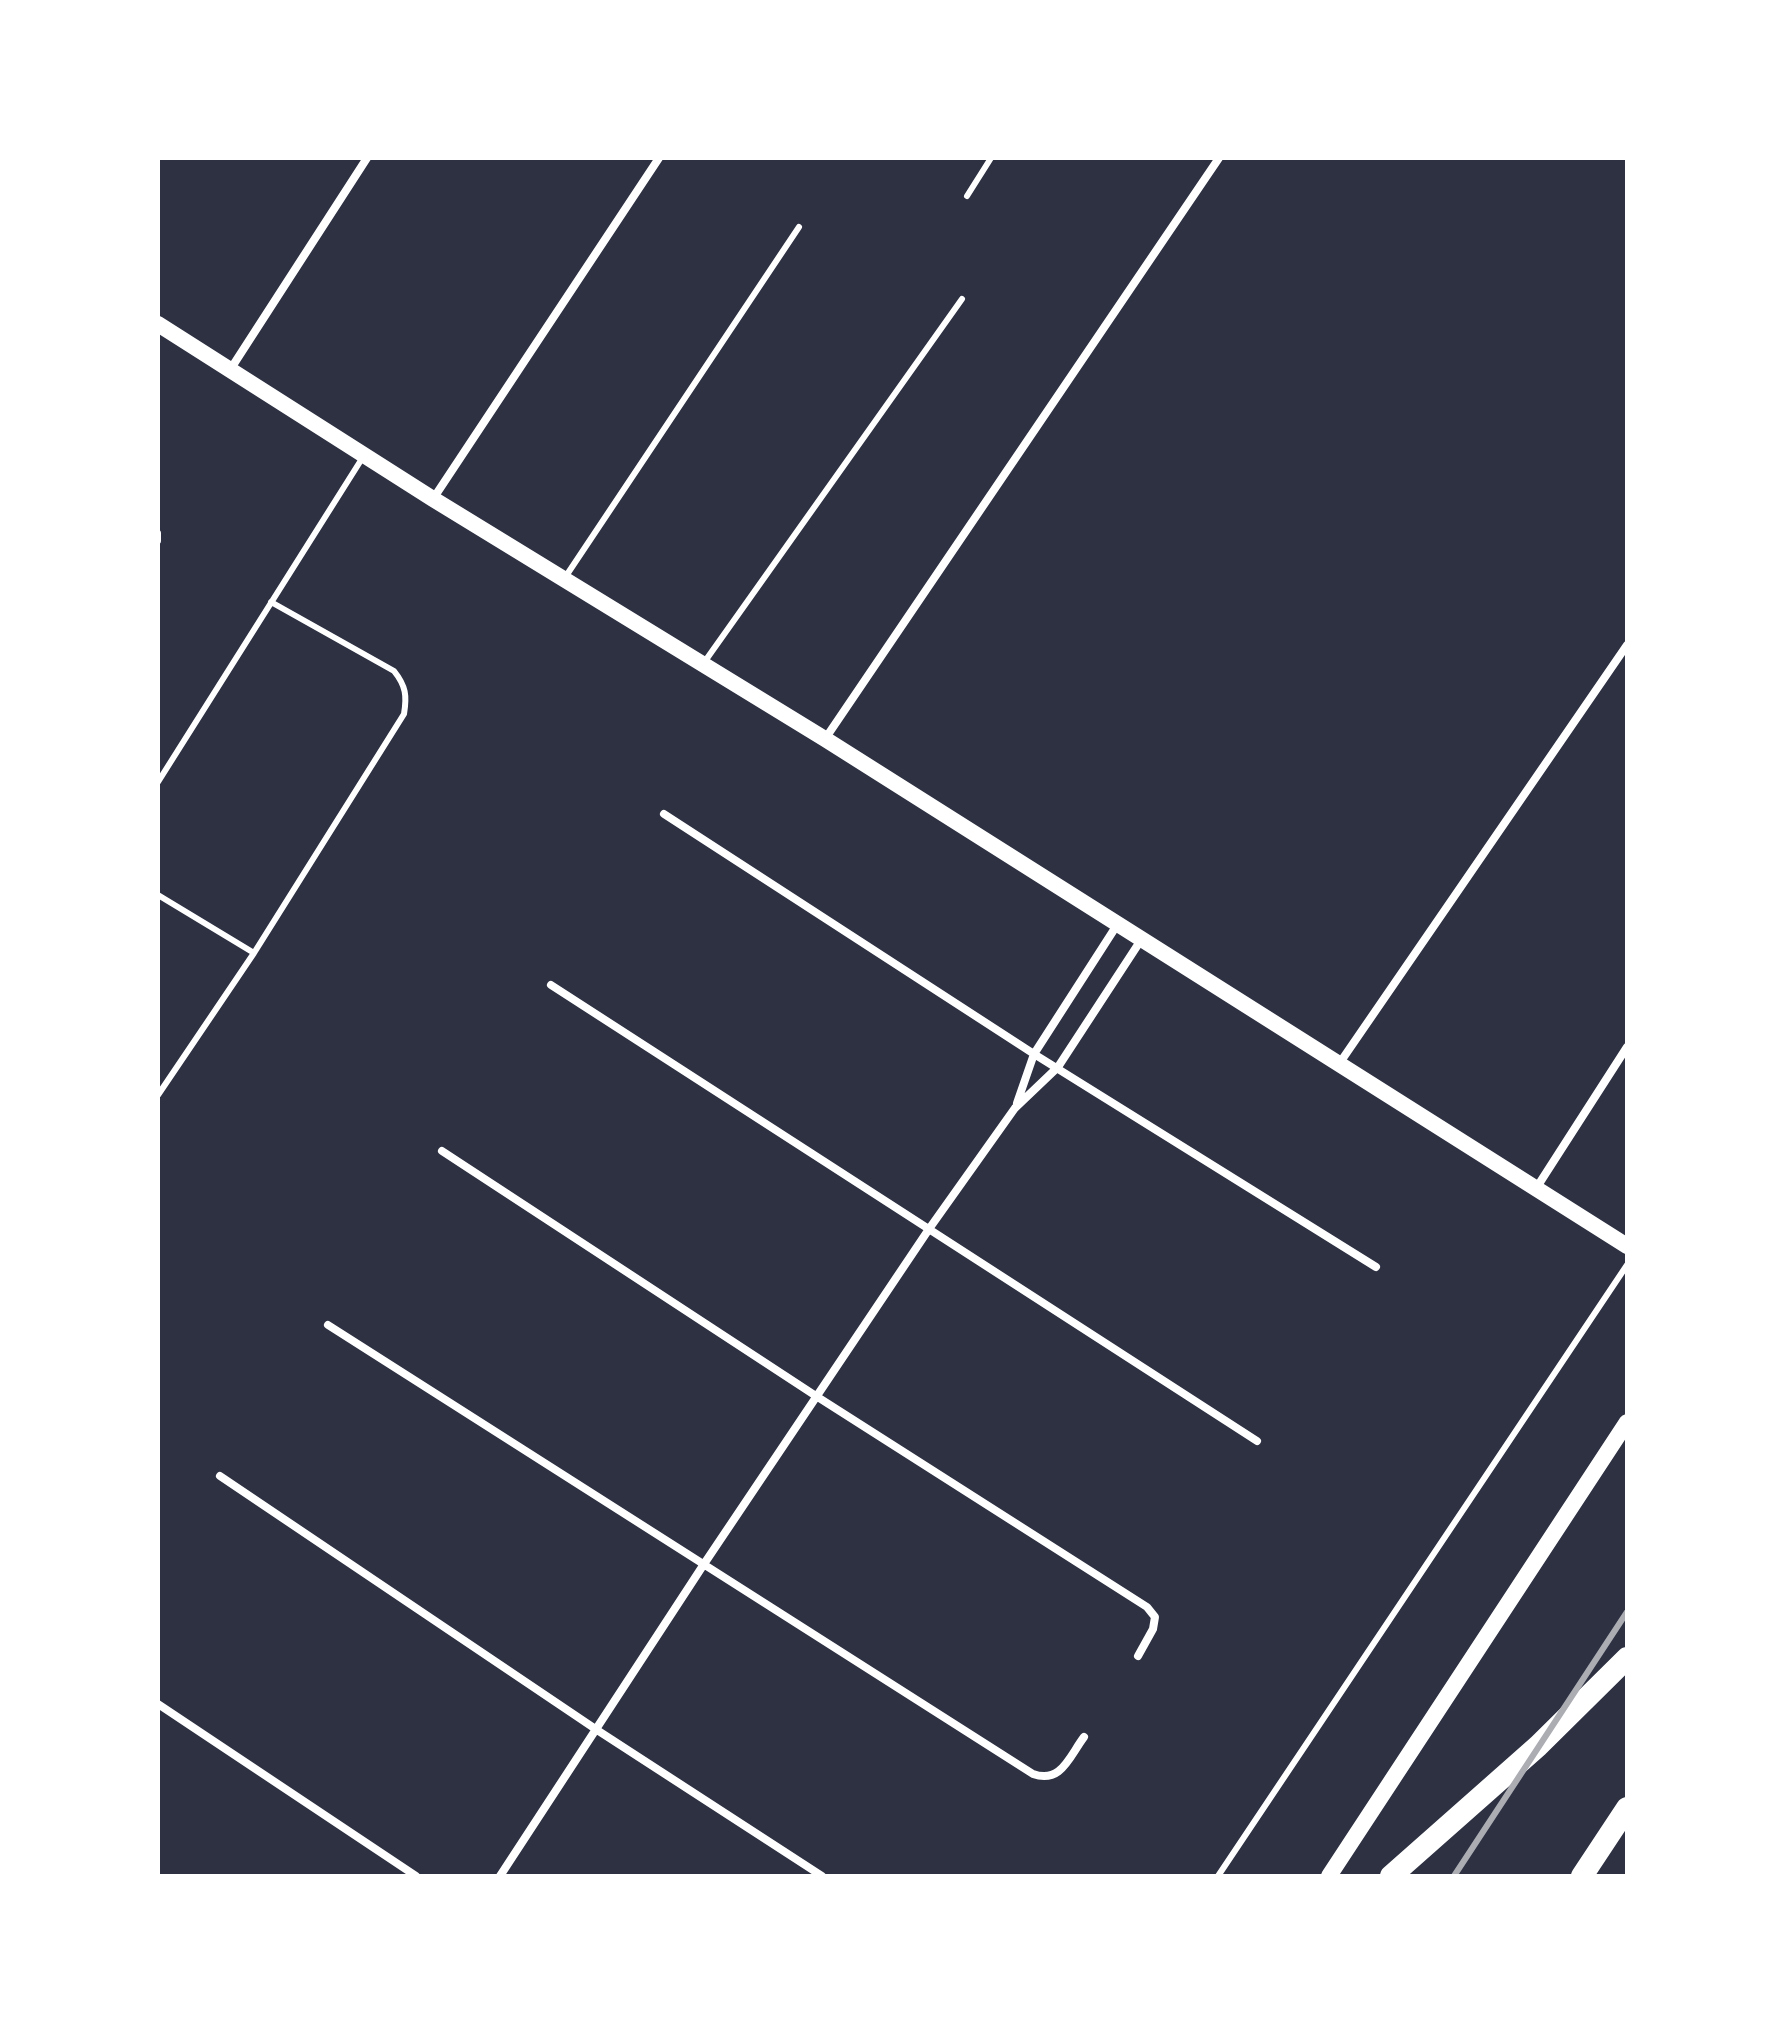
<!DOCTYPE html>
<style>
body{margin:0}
#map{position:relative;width:1785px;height:2034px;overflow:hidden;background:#2d3142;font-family:Merriweather,serif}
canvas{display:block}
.frame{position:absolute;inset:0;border:160px solid #fff;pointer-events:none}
</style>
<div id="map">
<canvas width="1785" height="2034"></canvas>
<div class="frame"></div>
</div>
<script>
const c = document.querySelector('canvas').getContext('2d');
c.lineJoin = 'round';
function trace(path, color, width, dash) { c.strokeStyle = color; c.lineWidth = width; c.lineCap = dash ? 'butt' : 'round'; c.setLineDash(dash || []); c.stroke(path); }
trace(new Path2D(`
 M967 196 991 158
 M158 533V541
 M566 576 799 227
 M703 664 962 299
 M158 782 363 457
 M158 895 254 953
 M158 1095 254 953 404 714C407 696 406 686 394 671L271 602
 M1218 1876 1627 1265`), '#fff', 6);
trace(new Path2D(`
 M230 370 367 158
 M433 499 659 158
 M825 739 1219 158
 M664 814 1034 1054 1376 1267
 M551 985 1257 1441
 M1339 1064 1627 645
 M1017 1103 1034 1054 1117 925
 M442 1151 816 1396 1147 1607 1155 1617 1153 1629 1138 1656
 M1537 1187 1627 1047
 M328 1325 1033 1774C1061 1784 1069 1757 1084 1737
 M220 1476 597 1730 822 1876
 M158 1704 416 1876
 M500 1876 704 1564 929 1229 1015 1108 1058 1067 1141 940`), '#fff', 8);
trace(new Path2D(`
 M158 324 433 499 825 739 1627 1246
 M1329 1876 1627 1422`), '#fff', 16);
trace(new Path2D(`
 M1391 1876 1538 1746 1627 1658
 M1582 1876 1627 1808`), '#fff', 22);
trace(new Path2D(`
 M1454 1876 1627 1612`), '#abadb3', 6);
</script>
